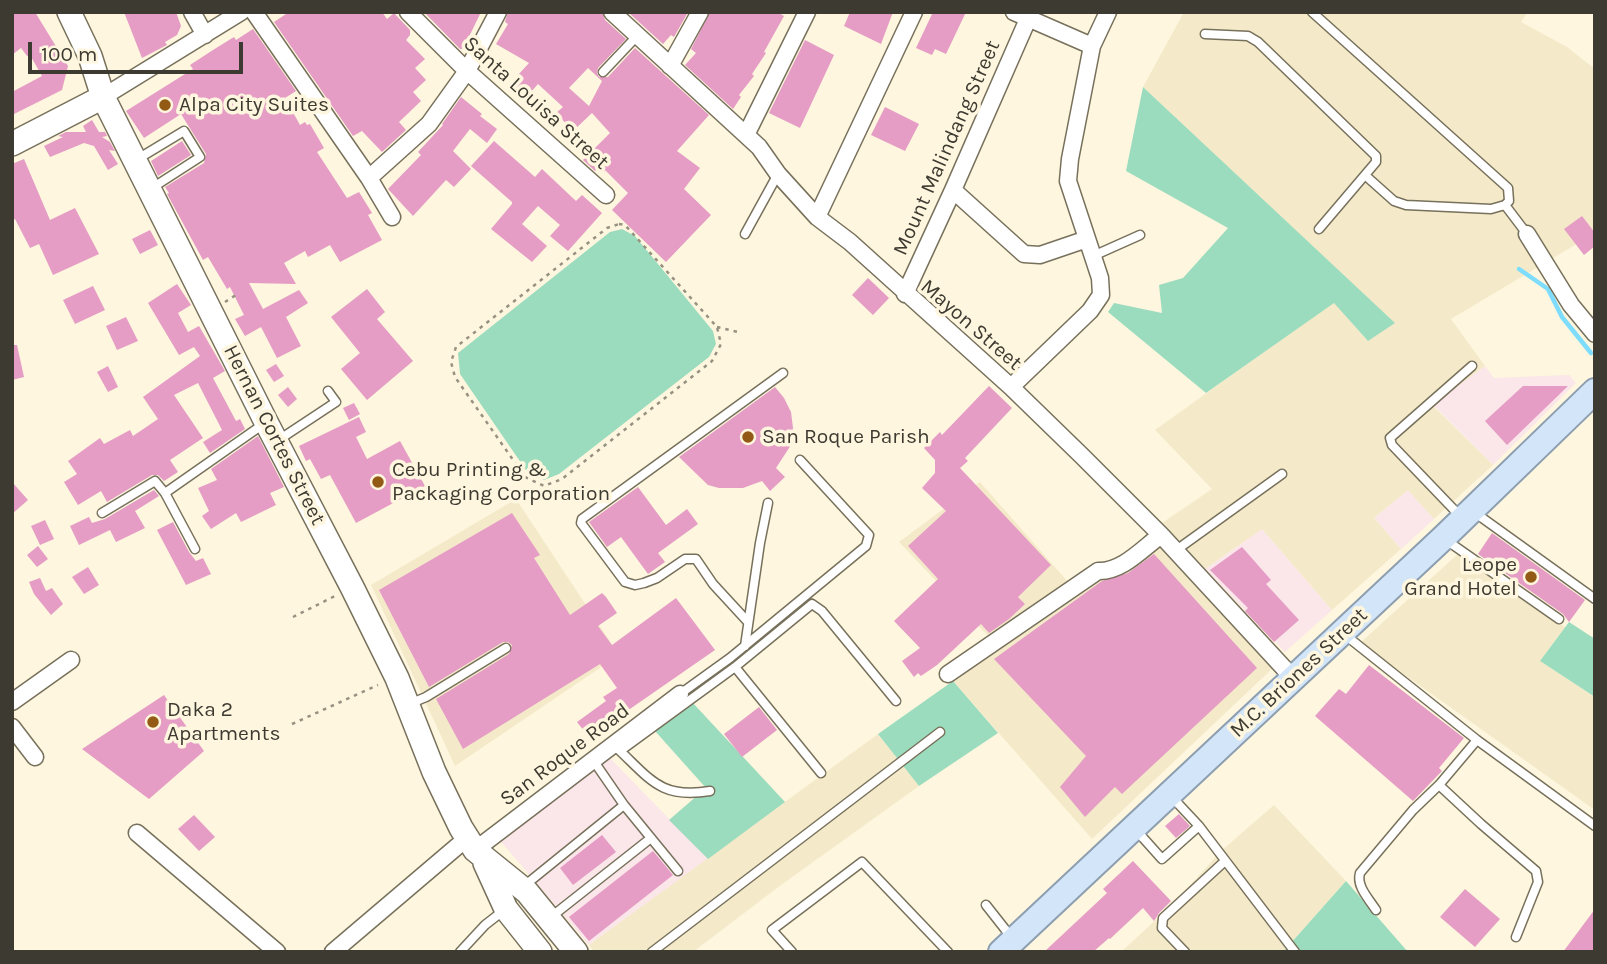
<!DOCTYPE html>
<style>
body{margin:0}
#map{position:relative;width:1607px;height:964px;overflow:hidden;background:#fef6de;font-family:Karla,sans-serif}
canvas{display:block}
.frame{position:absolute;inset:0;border:14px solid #3d3a31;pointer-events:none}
.scale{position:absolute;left:28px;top:42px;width:215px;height:32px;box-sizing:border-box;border:4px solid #3d3a31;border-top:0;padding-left:9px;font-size:21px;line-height:24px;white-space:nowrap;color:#3d3a31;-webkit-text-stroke:5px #fef6de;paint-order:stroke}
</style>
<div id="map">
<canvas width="1607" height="964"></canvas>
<div class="frame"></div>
<div class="scale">100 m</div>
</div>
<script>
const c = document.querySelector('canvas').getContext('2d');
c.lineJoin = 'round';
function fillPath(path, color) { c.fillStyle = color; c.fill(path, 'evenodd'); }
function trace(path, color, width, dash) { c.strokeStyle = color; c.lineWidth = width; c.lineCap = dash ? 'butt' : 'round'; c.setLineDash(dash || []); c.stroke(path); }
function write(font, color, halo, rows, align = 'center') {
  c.font = font + ' Karla,sans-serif'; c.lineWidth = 7; c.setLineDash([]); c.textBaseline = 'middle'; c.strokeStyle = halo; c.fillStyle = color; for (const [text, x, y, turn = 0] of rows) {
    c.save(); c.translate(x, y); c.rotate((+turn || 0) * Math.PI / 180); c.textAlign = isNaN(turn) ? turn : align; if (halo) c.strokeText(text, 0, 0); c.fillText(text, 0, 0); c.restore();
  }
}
fillPath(new Path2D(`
 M1485 366 1494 378 1569 375 1576 383 1493 465 1432 404Z
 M1408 490 1434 519 1401 549 1374 518Z
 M1262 529 1332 610 1285 652 1205 569Z
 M606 754 708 859 589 945 498 838Z`), '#fbe6e9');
fillPath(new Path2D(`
 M1184 12H1528L1521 22 1567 47 1595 69V233L1451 319 1485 366 1432 405 1493 465 1434 519 1408 490 1374 518 1401 549 1332 610 1262 529 1205 569 1162 523 1212 489 1155 430 1334 302 1367 340 1394 323 1143 87Z
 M980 482 1068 582 992 640 899 542Z
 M516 499 619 655 455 766 371 585Z
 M1150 536 1273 668 1092 839 953 681Z
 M1459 553 1565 627 1540 661 1595 697V804L1592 808 1360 643Z
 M878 734 919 786 777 888 693 952H594L589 945Z
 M1274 805 1346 881 1283 952H1121L1174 903 1221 851Z`), '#f4eaca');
fillPath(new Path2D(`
 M1143 87 1395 323 1368 341 1334 303 1206 393 1108 312 1114 303 1162 313 1159 285 1183 278 1228 228 1126 171Z
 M622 229 635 236 713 331 716 344 709 357 559 474 544 480 528 473 460 374 458 353 610 232Z
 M1569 622 1595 639V697L1540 661Z
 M953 681 998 733 919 786 878 734Z
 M692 702 785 802 708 859 669 820 706 788 655 731Z
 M1346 881 1408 952H1283Z`), '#9cdcbe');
trace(new Path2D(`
 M1519 269 1548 289 1562 317 1591 353`), '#7edcfd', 4.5);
fillPath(new Path2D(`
 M12 12H35L68 66 62 90 12 115V92L42 76 30 55 27 56 21 48 12 55Z
 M124 12H176L181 26 177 35 165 42 167 45 142 58Z
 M289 12H382L387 19 394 13 410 30V35L406 40 425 59 415 68 426 80 413 92 421 101 399 122 406 130 382 152 362 131 353 136 274 22Z
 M424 12H481L463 49H460Z
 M508 12H602L605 20 626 39 598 68 597 73 599 77H608L635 48 709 115 677 151 700 168 684 189 711 215 666 262 612 210 628 193 605 170 604 172 600 167 595 171 583 160 610 133 592 113 573 131 556 113 563 107 538 84 523 101 507 87 529 63 496 44 508 24 505 22ZM588 68 602 81 589 106 569 88Z
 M628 12H685L687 14 674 37 671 35 663 44Z
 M710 12H777L784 16 764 52 766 53 752 74 754 76 739 95 741 97 733 109 685 65 696 53 691 49Z
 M850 12H893L881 44 844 26Z
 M933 12H966L946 54 935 49 932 55 916 48Z
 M253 29 296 91 285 98 300 125 305 122 307 125 310 124 324 148 317 152 347 198 359 192 372 213 368 215 382 240 340 262 330 245 308 257 305 251 284 263 296 284 249 283 263 309 299 290 308 303 286 317 301 346 277 358 261 327 245 336 235 319 244 315 230 287 227 289 208 257 203 260 167 194 169 193 165 187 204 163 206 154 181 114 144 138 126 111 193 69 190 65 213 50 234 37 236 40Z
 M805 40 834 55 800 128 769 113Z
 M461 97 482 114 480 116 497 129 487 143 470 129 453 151 471 169 454 187 446 180 413 216 388 189 421 155 418 152 443 125 442 124Z
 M885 107 919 124 905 151 871 135Z
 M92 120 99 132H105L107 136 102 137 110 142 115 151 109 150 118 164 108 170 94 146 84 143 50 157 44 146 63 137 58 136 66 132H86L83 126Z
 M182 141 191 155 158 176 151 161Z
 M494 141 535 177 542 169 576 201 582 195 602 213 568 251 550 236 560 225 538 206 522 224 547 246 532 262 491 229 512 204V202L471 166Z
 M24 159 50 220 75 208 99 254 53 275 39 244 30 248 15 219 12 220V164Z
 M1582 216 1595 233V246L1584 255 1564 229Z
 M150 230 158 245 140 254 132 239Z
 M868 278 889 298 873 315 852 295Z
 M177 284 191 305 178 313 188 332 199 326 225 371 213 378 236 421 240 419 245 429 210 453 203 442 222 430 198 383 174 395 203 438 170 460 178 472 164 481 158 475H152L107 502 101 491 78 505 64 482 77 474 68 461 100 438 104 444 130 430 133 436 158 419 143 397 200 356 194 347 179 355 148 303Z
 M93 286 105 310 75 324 63 300Z
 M367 289 385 312 377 319 413 361 367 400 341 369 360 353 331 317Z
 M126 317 138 341 117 350 106 326Z
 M12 345H17L24 377 12 380Z
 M276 364 284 376 274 382 266 370Z
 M108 366 118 387 108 392 97 372Z
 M989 386 1012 408 965 458 968 461 960 468 1051 565 1018 597 1025 604 1009 619 989 633 981 624 937 665 921 676 918 673 914 677 902 661 920 648 894 621 938 579 908 546 946 511 922 488 935 473V460L924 448 940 432 942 435Z
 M1523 386H1568L1507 445 1485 421Z
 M288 387 297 399 288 407 278 395Z
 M775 387 784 398 791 412 793 428 791 445 776 468 785 477 770 491 762 481 743 488H719L708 485 679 457Z
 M354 403 360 414 349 420 343 408Z
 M359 417 366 432 356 437 367 459 400 441 425 486 356 523 330 475 321 479 310 459 306 461 299 446Z
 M258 436 284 487 270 493 276 505 241 522 236 513 211 529 202 516 209 511 198 488 217 480 211 469Z
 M12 482 28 500 12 514Z
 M638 487 666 525 687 509 698 524 658 553 665 562 648 574 621 537 607 547 589 522Z
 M154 490 159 496 135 511 145 528 116 542 110 530 79 545 70 526 89 517 92 523 105 519Z
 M512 513 540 555 534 558 570 615 602 593 606 597 617 613 598 626 612 645 676 598 715 650 614 720 616 723 592 741 577 722 606 701 603 697 617 688 600 664 463 749 436 699 509 654 512 645 508 642H503L429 687 379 590Z
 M45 520 54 539 40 545 31 526Z
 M173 522 189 552 196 561 203 558 211 574 186 585 157 530Z
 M1492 533 1585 600 1569 622 1563 614 1478 554Z
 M38 546 48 559 37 567 27 555Z
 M1242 547 1271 580 1266 584 1299 620 1274 642 1245 611 1248 608 1210 570Z
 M1154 554 1257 668 1122 794 1115 787 1085 817 1060 787 1086 756 994 659 1102 581 1128 573Z
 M88 567 99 585 84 594 72 577Z
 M40 578 46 591 52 588 63 604 51 615 34 594 29 582Z
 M1369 665 1464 738 1439 768 1442 771 1413 801 1315 716 1339 689 1346 694Z
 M164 695 204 751 149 799 82 749Z
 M759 707 777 730 742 757 724 734Z
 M1179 814 1190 826 1176 838 1165 826Z
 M194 815 215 837 199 851 178 829Z
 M602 835 616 852 573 885 560 868Z
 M653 851 673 875 589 941 569 917Z
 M1133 861 1171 901 1159 913 1156 918 1154 921 1143 908 1110 939 1109 938 1093 952H1044L1107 893 1103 889Z
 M1465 889 1500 919 1475 947 1440 917Z
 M1595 909V952H1563Z`), '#e59cc5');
const service = new Path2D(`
 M1312 12 1508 188 1509 201 1505 205 1527 234
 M1205 34 1248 36 1258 42 1376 156V162L1319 229
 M603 72 638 35
 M136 160 184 131 200 157 152 188
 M1366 176 1394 201 1406 205 1491 209 1505 205
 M745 234 778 174
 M1093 256 1140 235
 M277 441 336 402 328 391
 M1474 512 1595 599
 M102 513 155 481 165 493
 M1461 517 1392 445 1390 438 1472 366
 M1446 540 1559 619
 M195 549 165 493 265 423
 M1175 551 1282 474
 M748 622 713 584 696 559H685L657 578 644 583 635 585 625 582 581 523 582 519 783 373
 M1344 634 1477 740 1595 826
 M745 646 760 543 768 503
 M735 667 821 773
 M680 694 730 658 866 546 869 535 800 460
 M409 704 426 697 506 648
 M1477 740 1439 785 1481 824 1536 871 1538 882 1516 937
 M618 749C651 780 661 799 710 791
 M620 751 735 667 812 604 822 611 896 701
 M593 760 624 805 678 871
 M1170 795 1199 826 1295 952
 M1136 830 1162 859 1199 826
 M524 886 624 805
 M986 905 1012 938
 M1376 910C1369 899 1356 886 1360 873L1413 810 1439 785
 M551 917 651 838
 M460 952 485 925 503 911
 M652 952 940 732
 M792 952 772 930 862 862 948 952
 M1185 952 1162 928 1163 918 1225 861`);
const minor = new Path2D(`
 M192 12 205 35
 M254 12 369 178 392 217
 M408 12 467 71 606 195
 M612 12 759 147 778 174 817 217 850 242 1011 387 1082 456 1161 535 1294 679
 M1014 12 1092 46
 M670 66 700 12
 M103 97 241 12
 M746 135 807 12
 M369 178 429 124 467 71 498 12
 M953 190 1024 254 1040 255 1087 239
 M817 217 914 12
 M1527 234 1571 305 1595 334
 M905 294 953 190 1028 19
 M1011 387 1090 311 1101 295 1100 278 1068 181 1070 159 1092 46 1108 12
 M948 674 1098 571C1122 572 1142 549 1161 535
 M12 702 71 660
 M12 727 35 757
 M137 833 277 952
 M475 850 680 694
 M333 952 467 838`);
const secondary = new Path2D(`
 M69 12 90 56 103 97 266 422 352 587 397 678 434 772 461 828 475 850 527 892 576 952
 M12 144 103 97
 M485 863 506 909 540 952`);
const primary = new Path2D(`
 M1001 952 1443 538 1595 391`);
trace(service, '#77705b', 11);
trace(minor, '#77705b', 19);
trace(secondary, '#77705b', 26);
trace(primary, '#8c9eaf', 28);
trace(new Path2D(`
 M619 224 625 225 717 327 721 344 712 361 562 479 544 486 525 477 455 377 451 362 456 347 607 228Z
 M225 302 239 293
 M717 327 738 332
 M293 617 337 595
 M292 724 378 685`), '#969181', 2.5, [3.5, 5]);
trace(service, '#fff', 8);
trace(minor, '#fff', 16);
trace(secondary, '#fff', 23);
trace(primary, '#d3e5f8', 24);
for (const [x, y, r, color] of [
 [165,105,7,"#935a16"],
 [748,437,7,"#935a16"],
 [378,482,7,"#935a16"],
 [1531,577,7,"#935a16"],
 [153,722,7,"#935a16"]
]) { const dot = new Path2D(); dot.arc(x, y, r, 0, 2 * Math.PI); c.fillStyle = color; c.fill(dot); trace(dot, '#fef6de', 2.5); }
write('21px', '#3d3a31', '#fef6de', [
 ["Santa Louisa Street",536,103,42],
 ["Mount Malindang Street",947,148,-66],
 ["Mayon Street",971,325,41],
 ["Hernan Cortes Street",274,435,63],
 ["M.C. Briones Street",1299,673,-43],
 ["San Roque Road",565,755,-37]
]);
write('21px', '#3d3a31', '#fef6de', [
 ["Alpa City Suites",179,105],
 ["San Roque Parish",762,437],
 ["Cebu Printing &",392,470],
 ["Packaging Corporation",392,494],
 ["Leope",1517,565,"right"],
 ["Grand Hotel",1517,589,"right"],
 ["Daka 2",167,710],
 ["Apartments",167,734]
], 'left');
</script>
